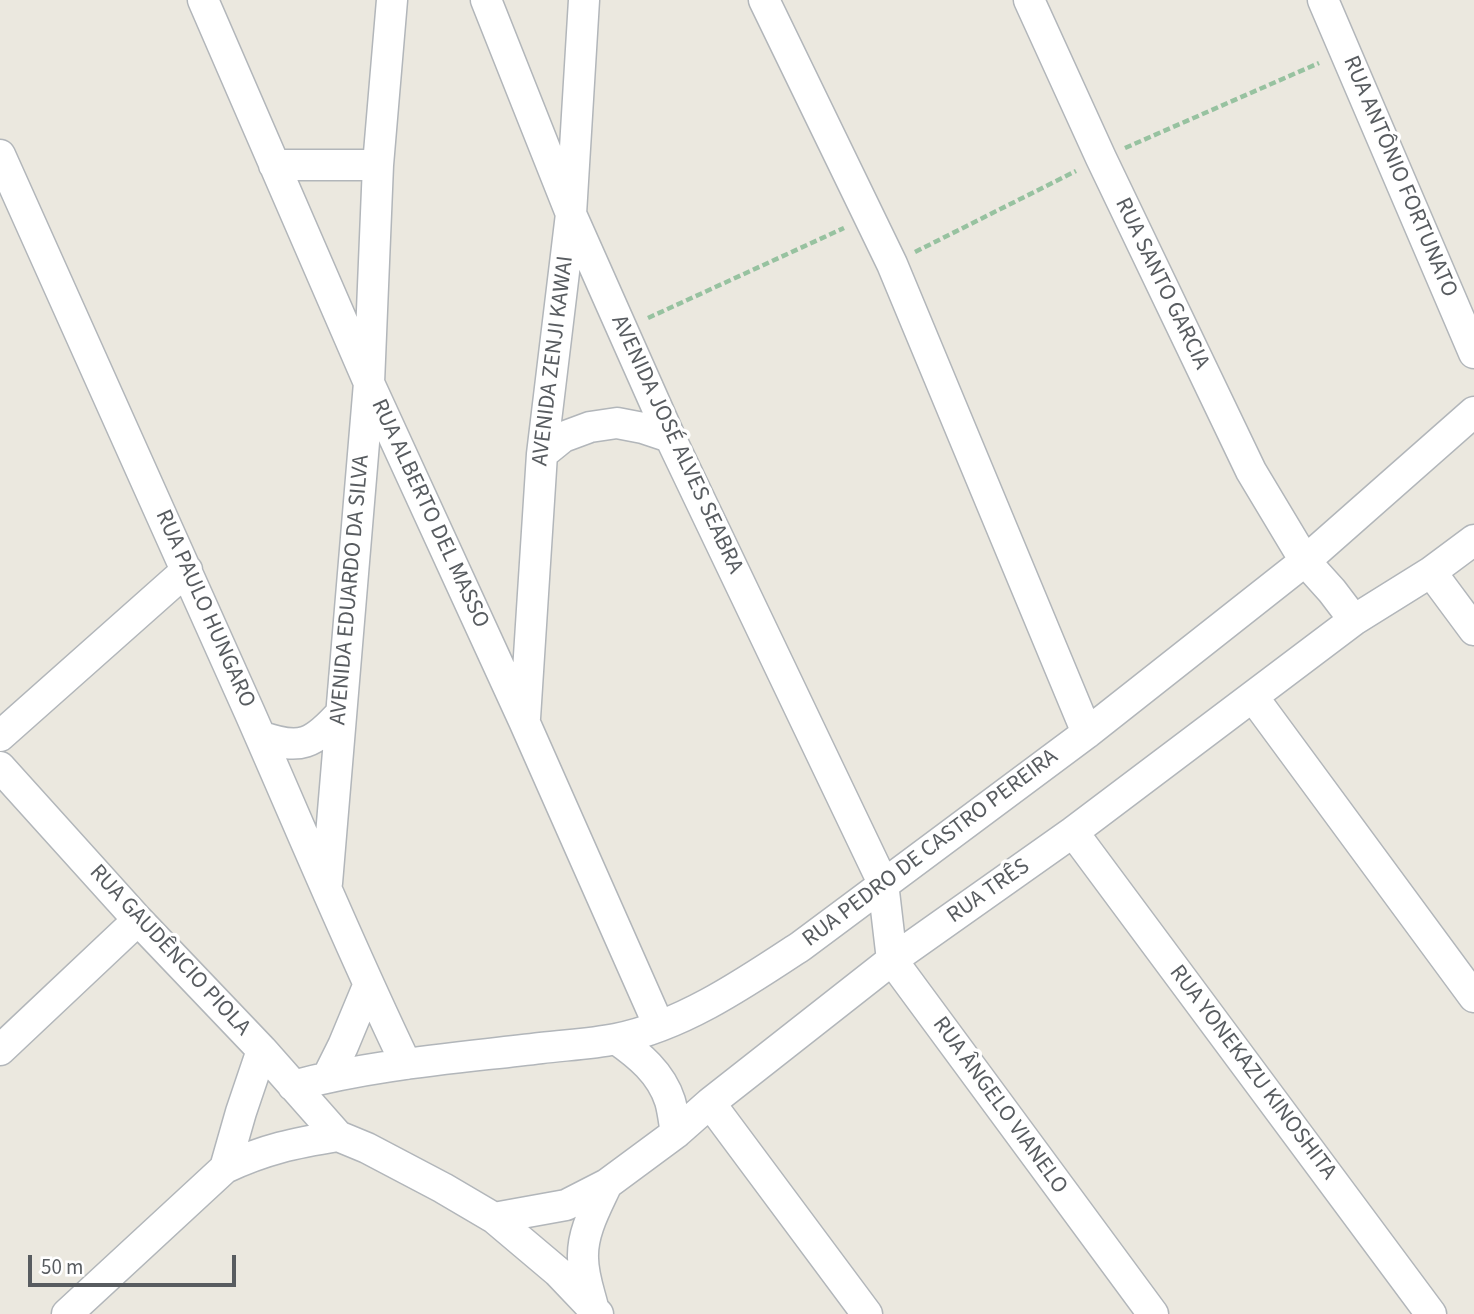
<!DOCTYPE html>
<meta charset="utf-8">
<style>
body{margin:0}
#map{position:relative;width:1474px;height:1314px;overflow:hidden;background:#ebe8df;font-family:"Source Sans 3",sans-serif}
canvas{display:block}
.scale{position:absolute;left:28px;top:1255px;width:208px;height:32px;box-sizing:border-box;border:4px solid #585c60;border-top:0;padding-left:9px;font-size:21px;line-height:24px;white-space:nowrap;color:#585c60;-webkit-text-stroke:5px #fff;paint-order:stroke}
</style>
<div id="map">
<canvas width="1474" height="1314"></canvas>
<div class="scale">50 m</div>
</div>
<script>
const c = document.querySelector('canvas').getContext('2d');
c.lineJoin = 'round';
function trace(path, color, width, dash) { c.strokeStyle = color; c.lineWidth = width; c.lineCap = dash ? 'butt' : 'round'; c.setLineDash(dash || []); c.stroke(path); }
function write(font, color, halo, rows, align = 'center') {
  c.font = font + ' "Source Sans 3",sans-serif'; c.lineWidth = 7; c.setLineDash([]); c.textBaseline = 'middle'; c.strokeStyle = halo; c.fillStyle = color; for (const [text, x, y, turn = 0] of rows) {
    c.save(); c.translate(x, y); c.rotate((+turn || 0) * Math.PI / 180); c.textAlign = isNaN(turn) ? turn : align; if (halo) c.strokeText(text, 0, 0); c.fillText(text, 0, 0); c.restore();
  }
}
const street = new Path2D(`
 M203 0 369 383 524 721 659 1026
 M486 0 571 214 670 437 883 883 892 960 1153 1314
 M764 0 892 264 1087 733
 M1029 0 1101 158 1251 471 1305 561 1332 591 1354 620
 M1323 0 1474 353
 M0 155C83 340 167 525 249 711 301 829 350 948 406 1064
 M274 165H378
 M542 454 563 437 590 427 617 423 643 428 670 437
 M1431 572 1474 630
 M1253 697 1474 997
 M525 718 542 454 571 214 584 0
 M0 736 187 570
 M260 736C301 751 313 744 341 713
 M0 767 138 920 262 1050 338 1136 367 1148 443 1188 494 1218 558 1272 598 1314
 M1073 832 1431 1314
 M327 883 369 383 378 165 392 0
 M616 1039C639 1055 661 1073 670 1101 673 1111 674 1123 676 1133
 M0 1050 138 920
 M328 1076 343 1046 368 986
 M293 1086C374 1064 459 1058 541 1048 566 1045 591 1044 616 1039 682 1026 745 983 801 946L1087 733 1305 561 1474 412
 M710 1103 867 1314
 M225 1168 241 1112 262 1050
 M494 1218 566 1205 607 1184 676 1133 710 1103 892 960 1073 832 1354 620 1431 572 1474 540
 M593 1307C589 1291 583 1275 583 1258 582 1232 596 1208 607 1184
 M67 1314 225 1168C265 1149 295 1143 338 1136`);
trace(street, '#b2b6ba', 33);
trace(new Path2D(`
 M1125 148 1319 63
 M915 252 1076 171
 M648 318 844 228`), '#97c2a0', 4.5, [7, 3.5]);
trace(street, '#fff', 30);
write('23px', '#585c60', '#fff', [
 ["RUA ANTÔNIO FORTUNATO",1399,177,67],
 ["RUA SANTO GARCIA",1161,284,64],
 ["AVENIDA ZENJI KAWAI",554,361,-83],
 ["AVENIDA JOSÉ ALVES SEABRA",676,445,65],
 ["RUA ALBERTO DEL MASSO",429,514,65],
 ["AVENIDA EDUARDO DA SILVA",351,590,-85],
 ["RUA PAULO HUNGARO",204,609,66],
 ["RUA PEDRO DE CASTRO PEREIRA",931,849,-37],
 ["RUA TRÊS",989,892,-35],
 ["RUA GAUDÊNCIO PIOLA",169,951,47],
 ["RUA YONEKAZU KINOSHITA",1252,1073,53],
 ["RUA ÂNGELO VIANELO",999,1106,54]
]);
</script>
